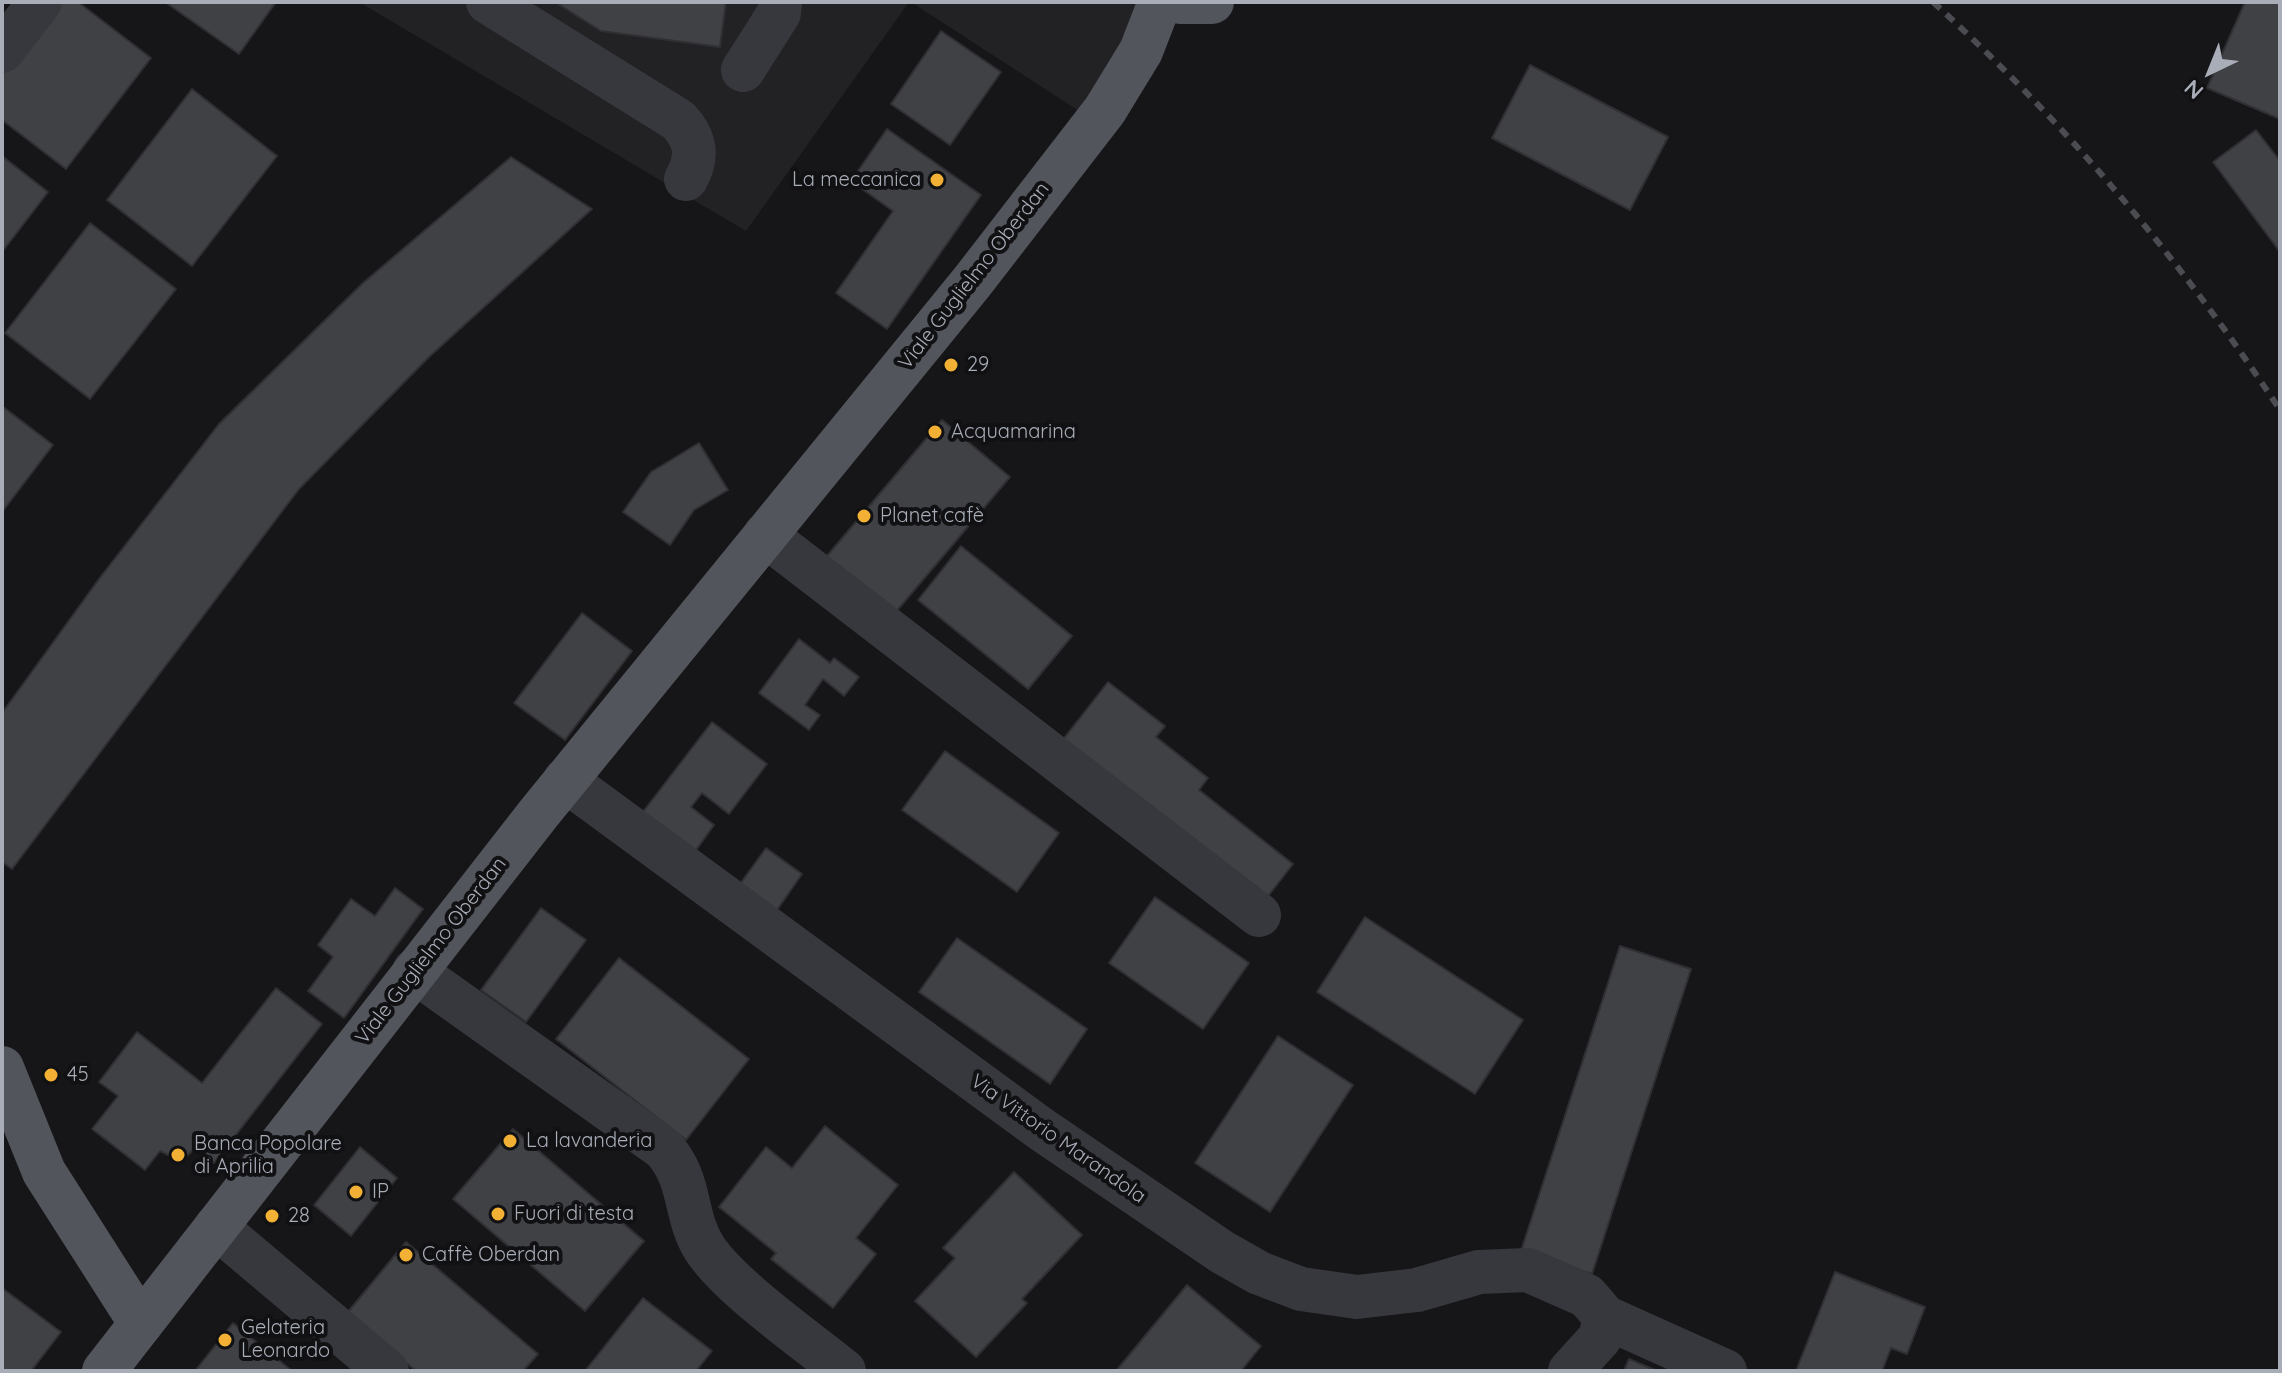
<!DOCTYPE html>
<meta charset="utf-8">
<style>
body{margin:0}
#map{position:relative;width:2282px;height:1373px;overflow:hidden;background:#161618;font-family:Quicksand,sans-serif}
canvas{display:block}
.frame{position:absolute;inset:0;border:4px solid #a8adb8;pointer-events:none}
.north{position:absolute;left:2170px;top:32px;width:80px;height:80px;-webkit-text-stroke:6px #111113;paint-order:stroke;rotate:223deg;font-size:22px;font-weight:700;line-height:32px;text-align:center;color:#a8adb8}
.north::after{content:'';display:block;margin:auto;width:28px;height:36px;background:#a8adb8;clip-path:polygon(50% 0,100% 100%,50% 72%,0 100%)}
</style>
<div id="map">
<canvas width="2282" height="1373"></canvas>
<div class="frame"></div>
<div class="north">N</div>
</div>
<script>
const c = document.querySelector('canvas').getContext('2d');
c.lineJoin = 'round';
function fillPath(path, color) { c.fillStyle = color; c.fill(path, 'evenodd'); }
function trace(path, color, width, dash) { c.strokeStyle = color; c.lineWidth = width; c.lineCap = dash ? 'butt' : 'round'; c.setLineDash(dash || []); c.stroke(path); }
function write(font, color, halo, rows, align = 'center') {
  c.font = font + ' Quicksand,sans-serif'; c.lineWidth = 8; c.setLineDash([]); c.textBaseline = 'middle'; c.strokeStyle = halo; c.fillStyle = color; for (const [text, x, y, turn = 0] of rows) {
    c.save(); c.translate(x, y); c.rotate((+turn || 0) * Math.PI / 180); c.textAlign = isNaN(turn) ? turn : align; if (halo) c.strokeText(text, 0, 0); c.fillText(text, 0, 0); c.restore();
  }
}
fillPath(new Path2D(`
 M359 2H909L746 231Z
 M911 2H1171L1082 113Z`), '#222225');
const building = new Path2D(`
 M58 2H78L151 58 66 169 2 120V75Z
 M165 2H276L239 54Z
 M555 2H726L720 47 601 31Z
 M2245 2H2280V119L2207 88Z
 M941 31 1001 72 950 145 891 104Z
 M1530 65 1668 137 1630 210 1492 138Z
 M192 89 277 156 192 266 107 200Z
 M887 129 981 195 887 329 836 293 893 211 851 181Z
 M2256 130 2280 161V252L2213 162Z
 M2 156 48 192 2 252Z
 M511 157 592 209 429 357 299 489 12 869 2 862V713L99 579 219 424 363 283Z
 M90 223 176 289 90 399 5 333Z
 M2 406 53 445 2 512Z
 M942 420 1010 477 889 620 821 563Z
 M699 443 728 490 694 510 670 545 623 512 651 472Z
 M961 546 1072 636 1028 689 918 600Z
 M582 613 632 651 565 740 514 703Z
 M799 639 830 663 834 658 859 677 844 696 823 679 805 705 820 715 809 730 759 693Z
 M1108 682 1165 726 1156 737 1208 778 1199 790 1293 864 1258 909 1054 751Z
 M712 722 767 764 729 814 702 793 691 807 714 825 691 857 639 817Z
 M945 751 1059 833 1017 892 902 810Z
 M766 848 802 874 777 910 740 884Z
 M395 888 423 909 344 1018 308 991 333 957 318 945 351 899 375 916Z
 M1155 897 1249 963 1203 1029 1109 963Z
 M541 908 586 940 526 1022 481 990Z
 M1365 917 1523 1020 1475 1094 1317 992Z
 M957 938 1087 1029 1050 1084 919 992Z
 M1620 946 1691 969 1592 1274 1521 1251Z
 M619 958 749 1059 686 1140 556 1039Z
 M276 988 322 1024 214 1163 195 1148 187 1156 176 1159 160 1151 145 1170 92 1129 118 1096 99 1082 137 1032 202 1083Z
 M1278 1036 1353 1085 1270 1212 1195 1163Z
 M825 1126 898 1185 856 1238 876 1254 833 1308 771 1259 776 1253 719 1207 766 1147 792 1168Z
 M513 1129 644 1241 585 1311 453 1199Z
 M360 1147 397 1178 351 1236 314 1205Z
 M1014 1172 1082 1235 1022 1299 1027 1303 976 1357 915 1301 955 1258 943 1248Z
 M406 1242 538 1354 523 1371H416L347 1313Z
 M1835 1272 1925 1307 1907 1354 1891 1348 1882 1371H1796Z
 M1187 1285 1261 1346 1241 1371H1116Z
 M2 1288 61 1332 31 1371H2Z
 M643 1298 712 1351 696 1371H585Z
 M233 1323 292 1371H195Z
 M1629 1359 1657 1371H1624Z`);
fillPath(building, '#404145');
trace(building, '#303034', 2);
trace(new Path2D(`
 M488 2 678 120C696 139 699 156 686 179
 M2 51 40 2
 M743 70 779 13 780 2
 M765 535 1259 915
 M565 780 1041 1129 1222 1252 1259 1273 1301 1289 1357 1297 1417 1290 1479 1272 1528 1270 1587 1296 1605 1317 1600 1338 1570 1371
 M414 971 663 1148C693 1181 683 1215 705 1249 730 1287 806 1340 844 1371
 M216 1227 387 1371
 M1605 1317 1725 1371`), '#37383d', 44);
trace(new Path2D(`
 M1180 2H1212
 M2 1068 44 1172 141 1324
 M104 1371 539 813 972 282 1105 110 1141 51 1160 2`), '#53555c', 44);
trace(new Path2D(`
 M1933 2C2066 123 2181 260 2280 410`), '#4a4c52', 6, [10, 8]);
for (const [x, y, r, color] of [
 [937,180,8,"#f2b134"],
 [951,365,8,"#f2b134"],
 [935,432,8,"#f2b134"],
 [864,516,8,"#f2b134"],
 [51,1075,8,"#f2b134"],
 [510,1141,8,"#f2b134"],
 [178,1155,8,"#f2b134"],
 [356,1192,8,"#f2b134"],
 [498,1214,8,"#f2b134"],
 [272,1216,8,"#f2b134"],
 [406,1255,8,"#f2b134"],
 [225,1340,8,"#f2b134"]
]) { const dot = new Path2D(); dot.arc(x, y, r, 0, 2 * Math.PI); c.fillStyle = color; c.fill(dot); trace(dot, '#111113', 3); }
write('20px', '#a8adb8', '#111113', [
 ["La meccanica",921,180,"right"],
 ["29",967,365],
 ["Acquamarina",951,432],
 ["Planet cafè",880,516],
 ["45",67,1075],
 ["La lavanderia",526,1141],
 ["Banca Popolare",194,1144],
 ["di Aprilia",194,1167],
 ["IP",372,1192],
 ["Fuori di testa",514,1214],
 ["28",288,1216],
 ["Caffè Oberdan",422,1255],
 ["Gelateria",241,1328],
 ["Leonardo",241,1351]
], 'left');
write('20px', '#a8adb8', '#111113', [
 ["Viale Guglielmo Oberdan",974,276,-52],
 ["Viale Guglielmo Oberdan",431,951,-52],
 ["Via Vittorio Marandola",1058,1139,35]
]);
</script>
